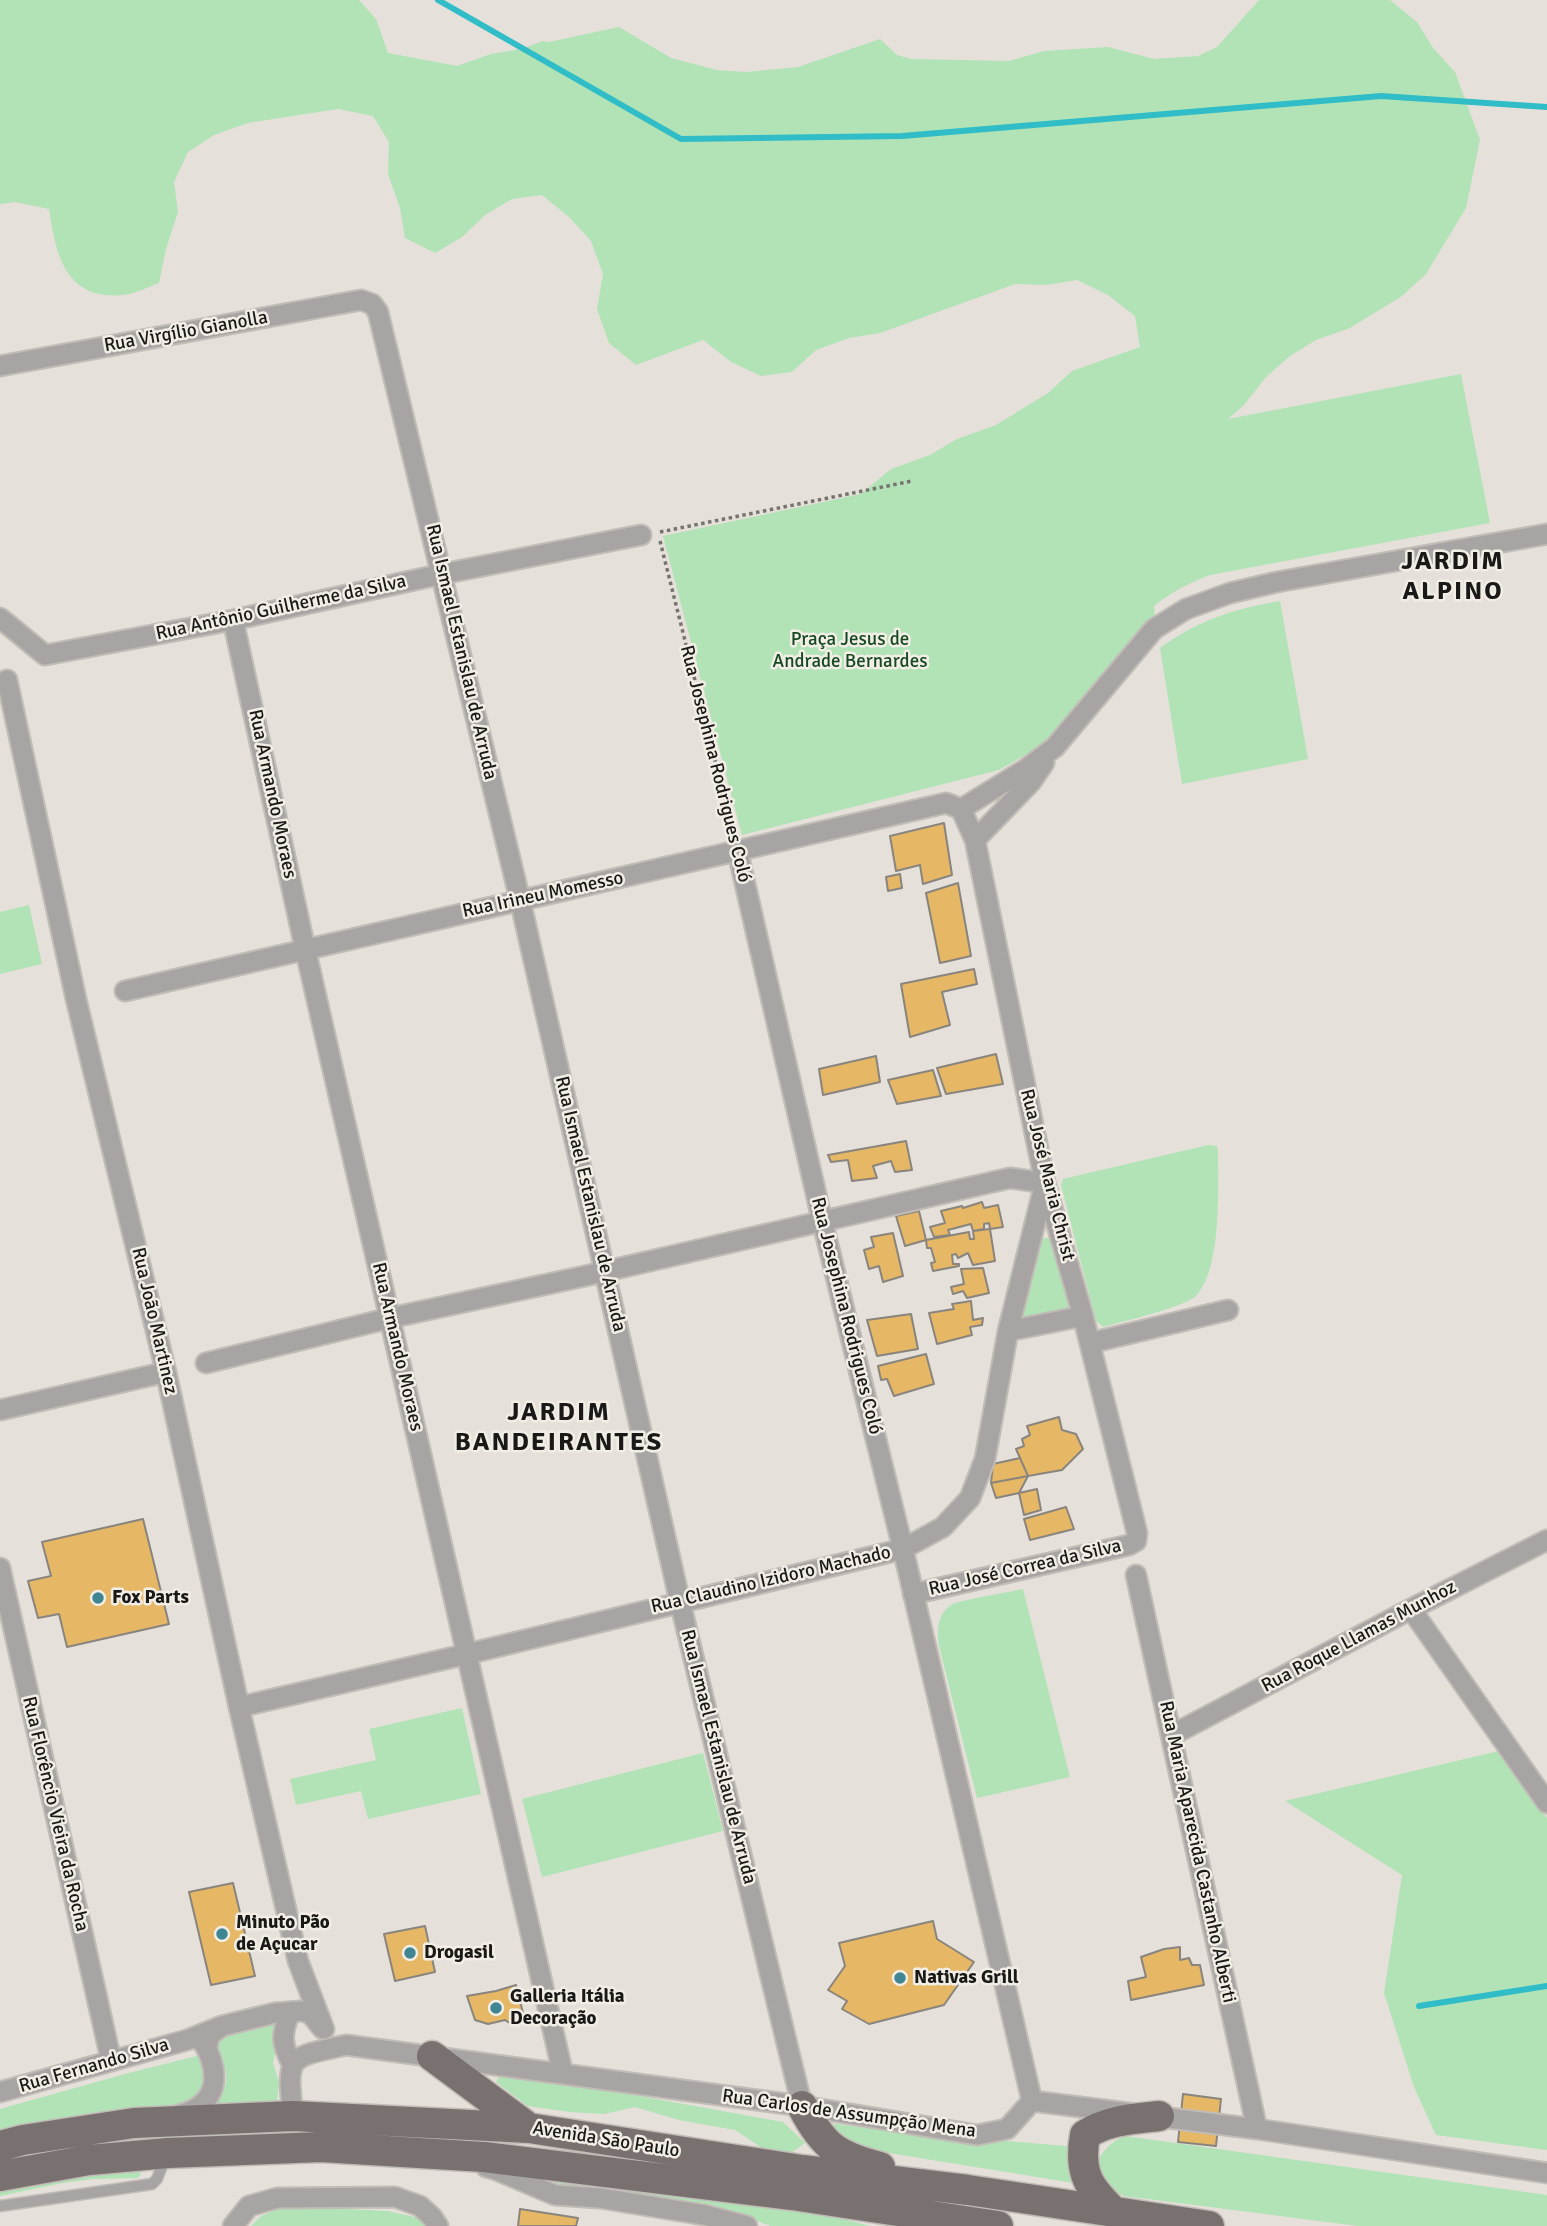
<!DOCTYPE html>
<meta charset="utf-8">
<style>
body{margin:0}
canvas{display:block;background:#e5e0d9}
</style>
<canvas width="1547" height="2226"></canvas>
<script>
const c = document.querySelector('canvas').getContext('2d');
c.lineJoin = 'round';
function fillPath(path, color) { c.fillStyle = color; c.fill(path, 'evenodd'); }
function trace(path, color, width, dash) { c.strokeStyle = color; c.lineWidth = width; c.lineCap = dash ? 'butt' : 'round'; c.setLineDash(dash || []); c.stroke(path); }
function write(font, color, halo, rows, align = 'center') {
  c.font = font + ' Signika,sans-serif'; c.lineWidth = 5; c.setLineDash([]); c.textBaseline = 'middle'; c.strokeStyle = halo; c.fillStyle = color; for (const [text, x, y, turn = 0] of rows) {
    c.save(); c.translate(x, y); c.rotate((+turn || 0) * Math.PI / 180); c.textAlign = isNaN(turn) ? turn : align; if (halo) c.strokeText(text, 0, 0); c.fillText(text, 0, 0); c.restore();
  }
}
fillPath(new Path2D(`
 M0 0H359L376 19 388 53 457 66 491 54 521 49 543 41 549 42 619 27 671 58 717 70 746 72 798 67 880 39 897 55 911 59 1009 61 1044 51 1108 47 1154 59 1198 56 1217 47 1259 0H1390L1417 22 1433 48 1455 72 1480 140 1466 208 1426 274 1402 296 1350 328 1316 340 1290 356 1266 377 1244 405 1228 419 1461 374 1490 523 1210 575C1189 583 1171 592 1154 606L1155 617 1043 745 999 770 742 835 663 536 861 494 891 469 930 455 957 439 996 425 1048 393 1072 371 1140 347 1135 316 1108 295 1077 280 1047 285 1015 284 880 333 849 338 816 350 792 372 761 376 731 362 703 340 636 365 609 343 597 309 603 274 591 241 569 217 542 195 512 199 485 215 462 237 435 253 405 238 400 208 388 174 389 142 373 116 338 109 248 123 214 135 188 152 174 182 178 212 166 249 159 283C148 287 135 294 123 295 65 300 56 255 49 209L15 202 0 204Z
 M1280 601 1308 759 1182 784 1160 648C1199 620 1233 609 1280 601Z
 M29 905 42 964 0 974V912Z
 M1208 1145 1217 1146 1218 1152C1218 1189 1222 1268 1196 1296 1185 1307 1121 1322 1103 1327L1096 1321 1061 1185 1063 1179Z
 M1045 1238H1056L1080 1310 1014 1324 1034 1242Z
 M1023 1589 1070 1777 977 1798 939 1646C937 1632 937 1614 951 1605 958 1600 1011 1592 1023 1589Z
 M462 1708 481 1794 368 1819 361 1791 296 1805 290 1779 376 1760 369 1729Z
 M1499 1751 1547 1818V2150L1436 2135 1414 2087 1384 1993 1402 1875 1285 1801Z
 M703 1753 723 1831 542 1877 522 1799Z
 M267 2022 281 2023 273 2063 279 2082 277 2100 271 2106 212 2111C221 2099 231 2082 224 2067 221 2059 216 2054 214 2045L226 2033Z
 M201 2055C208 2069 209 2088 195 2098 180 2109 145 2107 126 2110 84 2116 42 2126 0 2135V2109L125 2074Z
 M502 2071 783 2122 805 2143 788 2155 775 2150 762 2148 735 2130 679 2120 635 2107 604 2114 569 2112 528 2106 496 2082Z
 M829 2123 873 2129 1065 2146 1074 2144V2183L858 2148Z
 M1125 2136 1547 2195V2226H1358L1124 2196C1119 2193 1113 2191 1108 2188 1083 2171 1104 2144 1125 2136Z
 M140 2168 141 2174 138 2178 94 2179 62 2183 0 2196V2184Z
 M541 2171 817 2212 870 2226H771L713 2205 539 2181Z
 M286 2206 388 2211 419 2218 425 2226H251L261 2216Z`), '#b1e3b7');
trace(new Path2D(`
 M438 0 681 139 902 136 1381 96 1547 107
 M1419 2006 1547 1986`), '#30bdc7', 6);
const building = new Path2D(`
 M944 823 952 875 923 884 920 865 896 871 890 836Z
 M900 874 902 888 888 891 886 877Z
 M958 883 971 956 940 963 926 893Z
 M974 969 977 984 942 992 950 1025 910 1037 901 984Z
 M996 1054 1003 1084 946 1094 937 1068Z
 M876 1056 880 1082 823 1095 819 1069Z
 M933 1070 941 1096 897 1104 888 1080Z
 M906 1141 912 1170 895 1172 891 1161 873 1166 877 1178 852 1181 848 1160 831 1162 828 1155Z
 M982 1202 984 1208 998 1205 1003 1227 990 1229 989 1223 984 1224V1229L973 1231 971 1224 948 1230 950 1235 934 1237 930 1227 945 1223 941 1211 962 1206 963 1208Z
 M919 1211 926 1240 905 1246 896 1216Z
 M990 1229 995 1261 973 1265 968 1253 958 1258 956 1254 952 1255 953 1264H959V1266L933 1271 931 1263 935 1262 931 1248H927L926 1240 969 1232 970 1239H974L973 1231Z
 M893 1233 903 1276 883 1282 879 1266 869 1269 864 1250 874 1247 871 1237Z
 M983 1268 989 1293 967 1298 963 1291 953 1294 951 1287 964 1284 961 1269Z
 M971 1301 973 1320 983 1318 982 1325 970 1327 972 1335 937 1344 929 1313 954 1309 952 1304Z
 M911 1314 918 1349 877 1356 867 1320Z
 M926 1354 934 1384 894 1396 887 1379 881 1380 878 1366Z
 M1059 1417 1062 1430 1076 1434 1083 1449 1062 1470 1028 1476 1016 1449 1024 1446 1022 1439 1030 1435 1027 1426Z
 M1020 1458 1028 1476 991 1483 993 1464Z
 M1028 1476 1019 1493 996 1498 991 1483Z
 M1037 1489 1041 1510 1024 1515 1019 1493Z
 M1066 1507 1074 1529 1030 1540 1024 1519Z
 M143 1519 169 1624 67 1647 59 1614 38 1618 28 1581 51 1576 42 1542Z
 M233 1883 255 1976 211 1985 189 1892Z
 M933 1921 937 1939 974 1962 944 2005 869 2024 842 2009 847 2001 828 1990 845 1966 839 1943Z
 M425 1926 435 1972 395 1981 384 1934Z
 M1180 1947V1960L1189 1958 1192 1965H1200L1204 1985 1131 2000 1128 1981 1146 1977 1141 1957 1164 1949Z
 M516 1985 525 2021 511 2024 505 2020 488 2024 475 2020 467 1996 496 1991Z
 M1183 2094 1221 2099 1216 2146 1178 2142Z
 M520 2209 578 2218 576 2226H518Z`);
fillPath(building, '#e6b765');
trace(building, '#89857e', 2);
const service = new Path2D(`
 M0 2206 152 2184 157 2179 166 2156`);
const minor = new Path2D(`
 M0 366 361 300 372 304 378 312 520 900 680 1602 802 2106
 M0 618 45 655 233 620 442 574 641 535
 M233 620 305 948 563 2074
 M7 680 76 999 166 1372 239 1707 298 1961 324 2029
 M961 809 1026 769 1055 747 1154 629 1186 609 1230 593 1277 582 1547 534
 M975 840 1031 782 1044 763
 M738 853 822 1220 903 1549 1032 2101
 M125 991C398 926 673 868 946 803L961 809
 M1008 1331 1083 1316
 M1090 1343 1228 1310
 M206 1363 390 1318 585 1276 1010 1178 1045 1183 1008 1331 985 1459 970 1498 943 1527 903 1549 467 1654 239 1707
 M0 1410 166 1372
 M0 1568 111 2060
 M1136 1575 1257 2129
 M913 1594 1129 1545 1136 1541 1137 1533 1083 1316 1045 1183 975 840 961 809
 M1411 1609 1547 1803
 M1172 1735 1411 1609 1547 1540
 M290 2012C281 2035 281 2043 292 2064
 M207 2049 209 2036 222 2026 275 2013 300 2011 310 2013 322 2028
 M0 2092 187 2040 222 2026
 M1032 2101 1257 2129 1547 2173
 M179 2115C218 2105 222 2075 203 2042L199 2040
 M293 2116C286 2054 288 2058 346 2045L802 2106 977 2135 1007 2129 1032 2101
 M486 2167 494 2169 555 2195 600 2198 705 2215 747 2226
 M233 2226 249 2206 277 2198 395 2197 420 2206 432 2217 438 2226`);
const primary = new Path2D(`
 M432 2056 529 2128
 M802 2106C823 2146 836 2156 880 2167
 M0 2146 23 2140 134 2123 293 2116 529 2128 802 2170 968 2190 1209 2226
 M0 2176 89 2160 168 2153 321 2147 484 2157 792 2195 998 2226
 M1116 2214C1089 2188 1078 2174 1085 2135 1107 2120 1133 2119 1159 2116`);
trace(service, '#c1bcb6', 13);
trace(minor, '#c1bcb6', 23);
trace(primary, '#c1bcb6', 33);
trace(new Path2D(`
 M660 532 912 481
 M660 541 733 832`), '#77746f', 3.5, [3.5, 3.5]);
trace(service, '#a8a4a4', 10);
trace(minor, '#a8a4a4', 19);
trace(primary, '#787170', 30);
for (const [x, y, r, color] of [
 [98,1598,7,"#408692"],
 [222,1934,7,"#408692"],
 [410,1953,7,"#408692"],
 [900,1978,7,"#408692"],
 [496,2008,7,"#408692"]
]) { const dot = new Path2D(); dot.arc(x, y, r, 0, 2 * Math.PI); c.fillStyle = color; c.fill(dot); trace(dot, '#f2eee6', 2.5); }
write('19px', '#1b1917', '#f2eee6', [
 ["Rua Virgílio Gianolla",186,332,-10],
 ["Rua Antônio Guilherme da Silva",281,608,-12],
 ["Rua Ismael Estanislau de Arruda",461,652,77],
 ["Rua Josephina Rodrigues Coló",715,764,76],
 ["Rua Armando Moraes",272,794,78],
 ["Rua Irineu Momesso",543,895,-12],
 ["Rua José Maria Christ",1047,1175,76],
 ["Rua Ismael Estanislau de Arruda",590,1204,77],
 ["Rua Josephina Rodrigues Coló",846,1316,76],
 ["Rua João Martinez",154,1321,77],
 ["Rua Armando Moraes",397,1347,77],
 ["Rua José Correa da Silva",1025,1568,-13],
 ["Rua Claudino Izidoro Machado",771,1580,-13],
 ["Rua Roque Llamas Munhoz",1359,1637,-28],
 ["Rua Ismael Estanislau de Arruda",718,1757,76],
 ["Rua Florêncio Vieira da Rocha",55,1814,77],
 ["Rua Maria Aparecida Castanho Alberti",1197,1852,78],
 ["Rua Fernando Silva",94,2066,-16],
 ["Rua Carlos de Assumpção Mena",849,2114,8],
 ["Avenida São Paulo",606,2140,9]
]);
write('19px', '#144921', '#f2eee6', [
 ["Praça Jesus de",850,640],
 ["Andrade Bernardes",850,662]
]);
write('bold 19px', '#1b1917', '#f2eee6', [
 ["Fox Parts",112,1598],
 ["Minuto Pão",236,1923],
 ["de Açucar",236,1945],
 ["Drogasil",424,1953],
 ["Nativas Grill",914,1978],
 ["Galleria Itália",510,1997],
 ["Decoração",510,2019]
], 'left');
c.letterSpacing = '2px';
write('bold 26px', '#1b1917', '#f2eee6', [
 ["JARDIM",1453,562],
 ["ALPINO",1453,592],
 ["JARDIM",559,1413],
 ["BANDEIRANTES",559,1443]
]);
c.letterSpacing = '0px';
</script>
